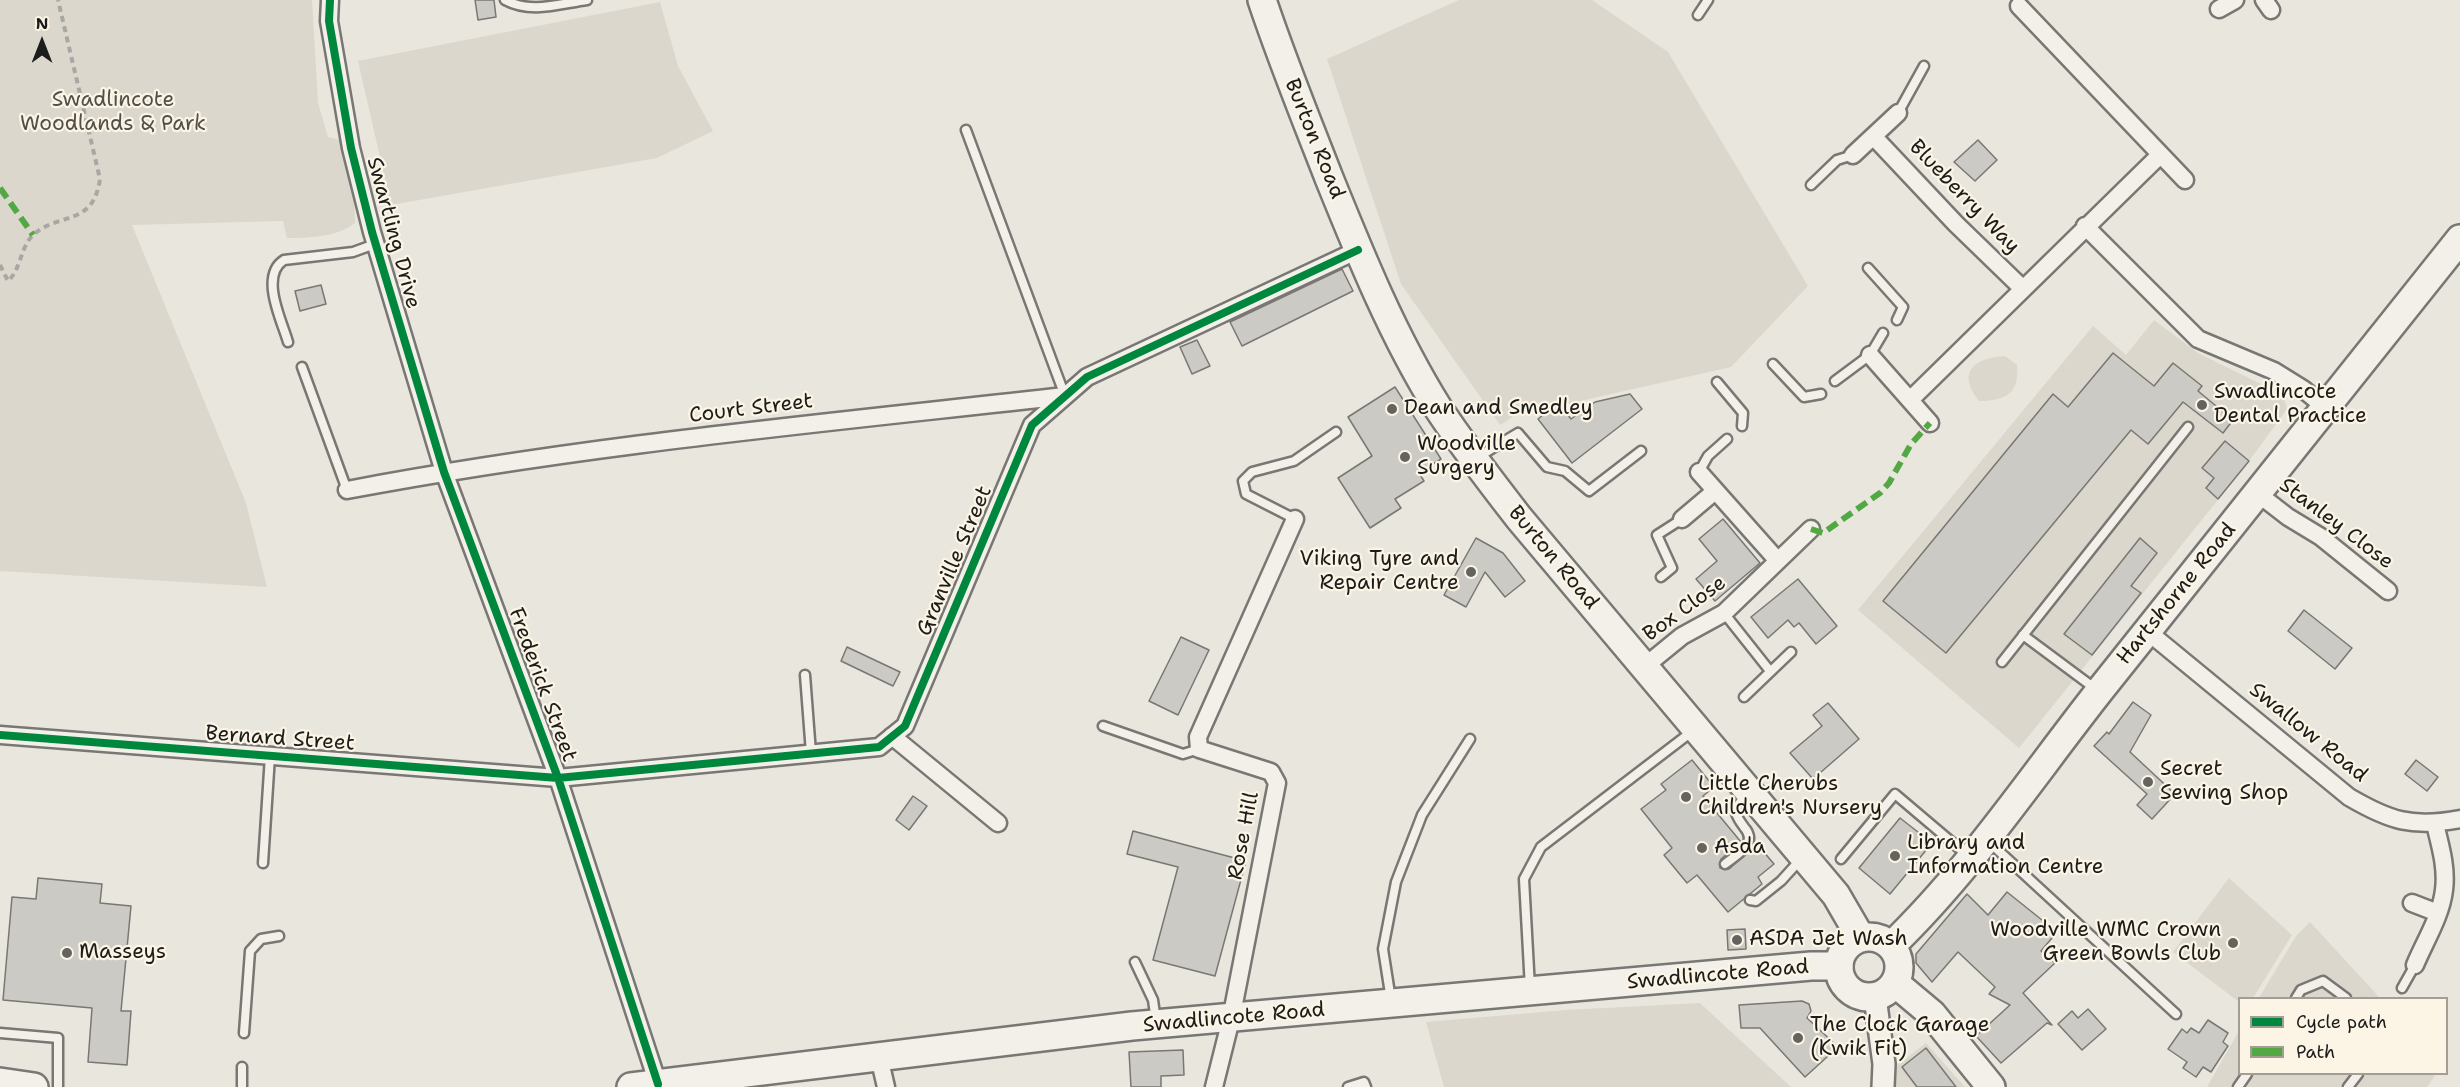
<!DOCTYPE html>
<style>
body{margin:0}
#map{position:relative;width:2460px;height:1087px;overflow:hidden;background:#e9e6de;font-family:"Shantell Sans",sans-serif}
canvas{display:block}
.legend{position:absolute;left:2238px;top:997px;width:210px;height:78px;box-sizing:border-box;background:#fcf5e5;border:2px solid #a29e95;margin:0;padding:8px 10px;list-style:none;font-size:18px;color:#1c1c1c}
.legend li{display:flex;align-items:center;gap:12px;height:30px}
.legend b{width:30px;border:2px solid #a29e95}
.north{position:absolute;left:12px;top:12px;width:60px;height:60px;-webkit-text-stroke:4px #fcf5e5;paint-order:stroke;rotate:0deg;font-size:16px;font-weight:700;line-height:24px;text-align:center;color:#1c1c1c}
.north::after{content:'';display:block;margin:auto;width:21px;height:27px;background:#1c1c1c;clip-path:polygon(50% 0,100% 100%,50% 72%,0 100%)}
</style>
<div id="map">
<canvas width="2460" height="1087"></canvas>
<ul class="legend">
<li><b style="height:8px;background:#00873e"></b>Cycle path</li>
<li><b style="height:8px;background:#52a943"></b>Path</li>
</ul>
<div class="north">N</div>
</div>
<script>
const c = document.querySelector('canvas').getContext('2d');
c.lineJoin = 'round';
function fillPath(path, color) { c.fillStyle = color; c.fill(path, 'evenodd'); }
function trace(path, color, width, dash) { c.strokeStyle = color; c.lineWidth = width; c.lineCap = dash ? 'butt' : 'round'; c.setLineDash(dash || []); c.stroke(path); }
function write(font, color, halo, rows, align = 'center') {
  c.font = font + ' "Shantell Sans",sans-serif'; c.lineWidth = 4.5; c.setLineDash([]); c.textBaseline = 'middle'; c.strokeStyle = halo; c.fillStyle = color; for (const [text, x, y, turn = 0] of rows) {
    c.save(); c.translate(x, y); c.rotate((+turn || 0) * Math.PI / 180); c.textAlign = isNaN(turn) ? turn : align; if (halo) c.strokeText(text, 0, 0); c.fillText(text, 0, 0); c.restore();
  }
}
fillPath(new Path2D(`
 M2154 320 2198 353 2283 395 2287 409 2249 461 2019 748 1858 610 2093 326 2126 355Z
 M2310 922 2380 998H2259L2296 936Z
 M1700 1003 1791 1087H1444L1426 1022 1566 1010Z
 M2239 1031 2240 1074H2436L2427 1087H2207Z
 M1926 1043 1965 1087H1895L1896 1066Z`), '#dbd7cd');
fillPath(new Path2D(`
 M0 0H312L318 103 328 137 340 140 354 201 355 223C337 237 309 238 287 238L283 221 132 225 246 503 267 587 0 571Z
 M1459 0H1592L1668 52 1808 286 1731 367 1514 416 1500 425 1401 284 1327 59Z
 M660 2 678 66 713 131 657 158 391 205 358 61Z
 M2005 356 2017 365C2020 393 2006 401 1979 401 1956 372 1974 358 2005 356Z
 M2229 878 2292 935 2253 998H2240L2239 1002 2173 952Z`), '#dbd7cc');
const building = new Path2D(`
 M475 0H494L496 17 478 20Z
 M1978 140 1997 160 1975 181 1954 162Z
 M1342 269 1353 291 1242 346 1230 322Z
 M321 285 326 304 300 311 295 291Z
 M1197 340 1210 366 1192 374 1180 347Z
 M2113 353 2154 386 2173 363 2202 386 2198 391 2233 420 2223 433 2183 402 2148 444 2131 430 1946 653 1883 601 2053 394 2068 407Z
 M1395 387 1441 459 1419 473 1424 481 1395 499 1401 508 1370 528 1338 478 1372 456 1348 417Z
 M1630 394 1642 409 1572 463 1538 419 1549 410 1563 409 1571 419 1595 402Z
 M2225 441 2249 461 2218 499 2206 488 2214 478 2202 468Z
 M1723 519 1760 563 1715 601 1696 579 1717 561 1699 539Z
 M1476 538 1503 553 1525 581 1505 597 1485 572 1466 607 1444 595Z
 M2140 538 2157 553 2131 586 2141 593 2092 655 2064 634Z
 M1798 579 1837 626 1816 644 1799 623 1794 627 1788 620 1768 638 1751 617Z
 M2304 610 2352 648 2335 669 2288 631Z
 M1181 637 1209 650 1178 715 1149 701Z
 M847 647 900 672 893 686 841 661Z
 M2133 702 2151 715 2130 752 2175 794 2152 819 2137 805 2147 794 2094 746 2107 732 2109 734Z
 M1828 703 1859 739 1813 779 1790 753 1822 726 1813 715Z
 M1692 760 1714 787 1703 796 1741 842 1721 859 1720 868 1729 869 1757 844 1774 864 1758 877 1762 884 1728 912 1697 875 1687 883 1664 855 1672 848 1641 809 1666 790 1661 784Z
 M2416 760 2438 777 2427 791 2405 774Z
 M913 796 927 806 909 830 896 820Z
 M1900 818 1932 843 1890 894 1859 868Z
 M1133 831 1246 861 1215 976 1153 960 1178 867 1127 854Z
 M38 878 102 884 100 903 131 906 121 1011H131L127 1065 88 1062 92 1008 3 1000 12 897 36 899Z
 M2007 892 2057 932 2041 951 2055 963 2023 993 2052 1025 2047 1023 2001 1063 1976 1036 2010 1005 1989 994 1995 987 1958 952 1932 982 1916 963V954L1967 894 1988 915Z
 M1745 929 1746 949 1728 950 1727 930Z
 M1802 1001 1809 1004 1811 1011 1807 1018 1838 1047 1805 1077 1760 1028H1741L1739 1005Z
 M2088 1009 2106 1029 2082 1050 2058 1024 2072 1011 2078 1018Z
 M2208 1020 2228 1033 2223 1042 2228 1046 2211 1072 2203 1067 2196 1077 2183 1068 2187 1062 2168 1049 2182 1029 2187 1033 2191 1028 2199 1033Z
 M1926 1048 1956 1087H1917L1902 1067Z
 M1183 1050 1184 1075 1161 1076V1087H1131L1129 1052Z`);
fillPath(building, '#cccac4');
trace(building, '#787773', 1.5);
const service = new Path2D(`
 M505 0C531 14 559 4 587 0
 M1698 15 1708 0
 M1898 113 1924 66
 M966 130 1065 396
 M1811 185 1837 160 1853 155
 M1868 268 1903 307 1897 320
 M288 342C282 321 259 276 284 260L353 252 375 244
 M1773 364 1804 397 1821 394
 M302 367 347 490
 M1835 381 1870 355 1883 333
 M1717 382 1743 413 1742 426
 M1478 457 1518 433 1547 467 1565 471 1589 491 1641 451
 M1699 472 1708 456 1727 439
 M1295 519 1246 494 1243 481 1252 472 1294 461 1336 432
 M1661 577 1672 568 1657 535 1682 519
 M1724 613 1770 671
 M2023 635 2097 690
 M2002 662 2188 427
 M805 675 811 753
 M1744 697 1791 652
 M1103 726 1183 754 1199 749
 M1988 841 2176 1014
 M1841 859 1895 794 1967 855
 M263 863 270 756
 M1725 864C1737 854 1759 844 1744 827 1740 821 1736 817 1735 809L1746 795
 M1750 900 1756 901 1781 881 1801 859
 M1135 962 1153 1000 1156 1021
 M1530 988 1524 879 1541 847 1694 730
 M2402 988 2415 965
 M2296 998 2301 990 2323 981 2346 998
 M1391 1000 1383 949 1396 882 1422 815 1470 739
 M0 1033 58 1038V1087
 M244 1033 250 951 261 939 279 936
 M242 1087V1067
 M1348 1087 1364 1082 1366 1087
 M2238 1087 2247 1074
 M2348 1087 2358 1074`);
const minor = new Path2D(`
 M330 0 329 21 351 148 372 232 444 472 558 778 658 1084
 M2264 0 2271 10
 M2019 6 2185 180
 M2219 9 2235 0
 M1874 137 1956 224 2022 288
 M1853 155 1898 113
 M2085 226 2198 339 2274 371 2303 389 2325 407
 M1870 355 1930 423
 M1910 400 2160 155
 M1699 472 1778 561
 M347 490C584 445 825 423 1065 396
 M2257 493 2288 517 2321 537 2388 591
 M1682 519 1714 492
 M2147 631 2349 797C2390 821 2412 828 2460 819
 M1644 667 1682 636 1724 613 1811 529
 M0 735 558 778 879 747 905 726 1032 425 1087 377 1358 250
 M892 736 998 823
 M2412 903 2438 913
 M2415 965C2425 941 2441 916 2444 890 2447 867 2440 845 2435 824
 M879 1057 886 1087
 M1214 1087 1231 1019 1277 783 1271 772 1199 749 1198 737 1295 519`);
const tertiary = new Path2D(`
 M1875 997 1884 1064 1883 1087`);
const primary = new Path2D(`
 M1891 946C1971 869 2033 775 2101 689 2220 538 2341 389 2460 239
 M0 1082 34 1087
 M631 1087 1132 1026 1811 966H1839`);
const trunk = new Path2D(`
 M1262 0C1282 60 1306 119 1329 178 1361 257 1393 336 1438 408 1463 446 1491 482 1519 518L1836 895 1861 938
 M1839 967a30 30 0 1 1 60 0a30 30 0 1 1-60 0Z
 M1895 983 1932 1014 1991 1087`);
trace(service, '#787773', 13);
trace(minor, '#787773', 21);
trace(tertiary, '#787773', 26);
trace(primary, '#787773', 32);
trace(trunk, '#787773', 32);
trace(new Path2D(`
 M0 265 8 281C21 269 20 249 32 236 58 211 93 228 100 179L58 0`), '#a9a7a3', 4, [6, 4.5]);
trace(service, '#f3f0ea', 8);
trace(minor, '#f3f0ea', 16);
trace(tertiary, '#f3f0ea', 21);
trace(primary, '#f3f0ea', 27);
trace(trunk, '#f3f0ea', 27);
trace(new Path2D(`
 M0 188 33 235
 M1811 529 1823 533 1880 493 1889 483 1911 444 1930 423`), '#52a943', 6, [12, 6]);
trace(new Path2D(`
 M330 0 329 21 351 148 372 232 444 472 558 778 658 1084
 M0 735 558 778 879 747 905 726 1032 425 1087 377 1358 250`), '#00873e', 8);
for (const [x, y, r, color] of [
 [2202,405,6,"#646360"],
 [1392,409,6,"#646360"],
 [1405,457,6,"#646360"],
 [1471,572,6,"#646360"],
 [2148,782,6,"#646360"],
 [1686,797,6,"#646360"],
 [1702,848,6,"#646360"],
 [1895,856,6,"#646360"],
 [1737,940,6,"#646360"],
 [2233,943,6,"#646360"],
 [67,953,6,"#646360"],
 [1798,1038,6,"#646360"]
]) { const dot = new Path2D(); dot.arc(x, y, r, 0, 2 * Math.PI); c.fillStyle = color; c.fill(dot); trace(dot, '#fcf5e5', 2); }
write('21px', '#52504c', '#fcf5e5', [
 ["Swadlincote",113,101],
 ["Woodlands & Park",113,125]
]);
write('21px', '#1c1c1c', '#fcf5e5', [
 ["Burton Road",1314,139,68],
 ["Blueberry Way",1964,197,46],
 ["Swartling Drive",393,233,75],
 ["Court Street",751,409,-7],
 ["Stanley Close",2336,524,37],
 ["Burton Road",1553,558,50],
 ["Granville Street",955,561,-67],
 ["Hartshorne Road",2177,594,-51],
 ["Box Close",1685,609,-36],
 ["Frederick Street",542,685,70],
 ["Swallow Road",2308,733,39],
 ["Bernard Street",280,739,4],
 ["Rose Hill",1244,836,-79],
 ["Swadlincote Road",1718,975,-5],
 ["Swadlincote Road",1234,1018,-5]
]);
write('21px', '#1c1c1c', '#fcf5e5', [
 ["Swadlincote",2214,393],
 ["Dental Practice",2214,417],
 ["Dean and Smedley",1404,409],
 ["Woodville",1417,445],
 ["Surgery",1417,469],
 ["Viking Tyre and",1459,560,"right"],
 ["Repair Centre",1459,584,"right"],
 ["Secret",2160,770],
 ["Sewing Shop",2160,794],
 ["Little Cherubs",1698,785],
 ["Children's Nursery",1698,809],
 ["Library and",1907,844],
 ["Information Centre",1907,868],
 ["Asda",1714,848],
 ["Woodville WMC Crown",2221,931,"right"],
 ["Green Bowls Club",2221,955,"right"],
 ["ASDA Jet Wash",1749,940],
 ["Masseys",79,953],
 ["The Clock Garage",1810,1026],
 ["(Kwik Fit)",1810,1050]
], 'left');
</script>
